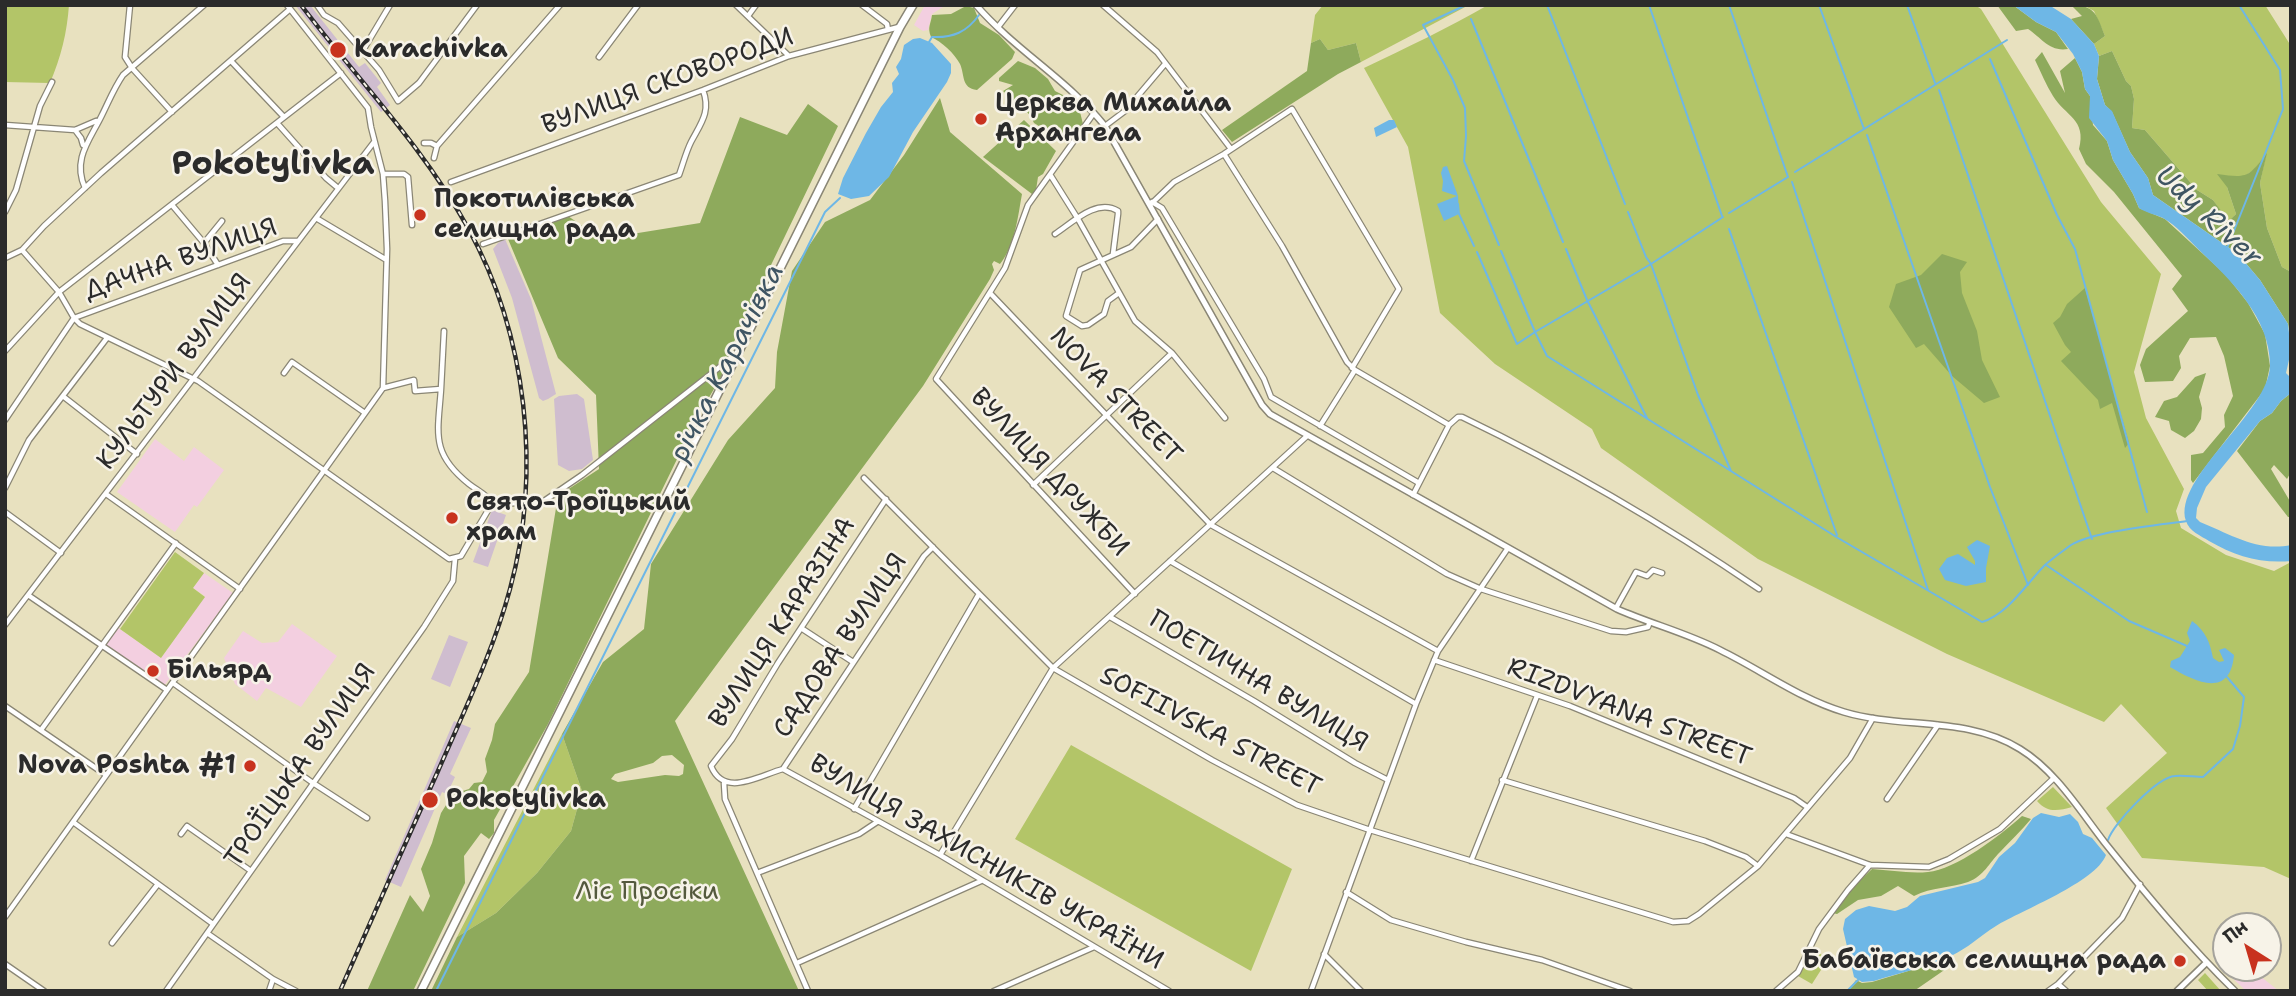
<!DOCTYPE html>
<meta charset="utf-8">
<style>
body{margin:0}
#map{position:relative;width:2296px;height:996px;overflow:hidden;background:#e8e1bf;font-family:"Shantell Sans",sans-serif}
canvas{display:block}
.frame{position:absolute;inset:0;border:7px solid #2b2b2b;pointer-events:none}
.north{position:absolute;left:2212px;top:912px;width:70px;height:70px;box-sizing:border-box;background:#f7f3e8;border:2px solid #a5a39c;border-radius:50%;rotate:323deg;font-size:19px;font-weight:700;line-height:28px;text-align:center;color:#2b2b2b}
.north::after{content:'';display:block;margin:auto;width:24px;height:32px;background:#c8321e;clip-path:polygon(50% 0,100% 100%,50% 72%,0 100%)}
</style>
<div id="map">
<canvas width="2296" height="996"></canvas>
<div class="frame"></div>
<div class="north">Пн</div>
</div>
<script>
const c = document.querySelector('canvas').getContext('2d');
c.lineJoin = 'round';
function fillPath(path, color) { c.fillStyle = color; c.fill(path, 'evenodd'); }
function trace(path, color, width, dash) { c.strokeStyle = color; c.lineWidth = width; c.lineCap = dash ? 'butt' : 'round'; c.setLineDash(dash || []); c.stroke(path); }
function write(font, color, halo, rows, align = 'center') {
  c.font = font + ' "Shantell Sans",sans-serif'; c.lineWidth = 5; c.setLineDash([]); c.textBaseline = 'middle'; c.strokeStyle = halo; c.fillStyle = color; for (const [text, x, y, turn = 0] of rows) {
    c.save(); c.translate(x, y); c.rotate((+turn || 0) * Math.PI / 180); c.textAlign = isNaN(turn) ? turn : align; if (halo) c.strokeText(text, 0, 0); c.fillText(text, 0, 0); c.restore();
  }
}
fillPath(new Path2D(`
 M925 5H946L932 14 928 30 923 31 914 25Z
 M155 439 184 461 194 447 224 470 197 507 194 505 175 532 117 492Z
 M204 573 233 593 164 686 104 645 117 627 161 658 205 596 193 588Z
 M292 624 337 656 301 707 266 688 257 701 235 684 224 658 243 631 262 643 278 642Z
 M2226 966V968H2257L2260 976 2279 991H2246L2223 969Z`), '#f3cfe0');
fillPath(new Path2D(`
 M295 5H310L359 67 365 63 381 83 377 87 390 105 381 112Z
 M505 239 531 299 556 394 548 399 543 401 539 398 512 298 493 249 498 243Z
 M577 394 584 399 593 460 582 469 569 471 558 465 554 399 559 396Z
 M492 510 506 515 488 567 473 562Z
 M449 635 468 642 450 687 431 679Z
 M454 721 471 728 450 774 455 777 447 794 442 792 401 887 385 880Z`), '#cfbdcf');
fillPath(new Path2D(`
 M5 5H69C67 33 61 57 50 83L5 82Z
 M1323 5H1469L1361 62 1356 43 1328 50 1320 39 1311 43 1315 15Z
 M1488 5H1975L1981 9 2101 202 2161 274 2134 372 2146 418 2184 489 2176 511 2181 528 2226 555 2274 571 2291 562V879L2264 867 2142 858 2106 808 2167 753 2121 704 2104 722 1947 654 1758 559 1601 448 1592 429 1495 364 1440 313 1408 147 1364 68C1406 48 1448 28 1488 5Z
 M2083 5H2265L2291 46V272L2282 267 2267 228 2260 183 2266 155 2254 170 2227 187 2236 214 2229 222 2213 200 2197 190 2145 130 2132 128 2134 99 2131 86 2126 81 2112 51 2099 56 2094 44 2105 36 2094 11Z
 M175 552 204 573 193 588 205 597 161 658 120 629Z
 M562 734 582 791 571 831 537 873 496 913 457 937Z
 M1071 745 1292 869 1251 971 1015 839Z
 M2053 787 2072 807C2058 811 2047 813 2037 801Z
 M1814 950 1828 959 1812 984 1798 976Z
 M2205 973 2221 991H2208L2198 980Z`), '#b3c568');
fillPath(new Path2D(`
 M1997 5H2013L2036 22 2056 32 2068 49C2049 52 2042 38 2028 29L2016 31Z
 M2071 5C2096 5 2097 16 2105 36L2094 44 2071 19 2082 16Z
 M966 6 974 8 980 23 999 35 1015 52 1012 59 977 90C961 88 965 75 960 64 955 54 941 41 931 37 927 27 931 24 932 15L951 14Z
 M1320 39 1328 50 1356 43 1361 62 1338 74 1232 142 1222 130 1307 71 1311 43Z
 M2112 51 2126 81 2131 86 2134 99 2132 128 2145 130 2197 190 2213 200 2229 221 2236 214 2227 187 2217 174C2247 178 2248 178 2267 153L2260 183 2267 228 2282 267 2291 272V339L2288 324 2260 280 2238 254 2153 195 2148 178 2130 152 2112 112 2105 105 2097 79 2099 56Z
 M2042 52 2065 93 2060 71 2075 58 2082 72 2085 89 2090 96 2093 125 2107 141 2113 160 2133 194 2139 208 2165 219 2226 275 2248 303 2265 334 2270 366 2265 389 2193 483 2191 480V455L2203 453 2225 427 2224 415 2233 396 2224 356 2216 337 2190 338 2179 356 2181 368 2173 381 2145 382 2140 365 2146 349 2188 311 2172 289 2182 276 2114 192 2086 164 2079 149C2087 119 2065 116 2053 96 2046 85 2041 72 2035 60Z
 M1018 61 1035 68 1048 79 1055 91 1067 97 1080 112 1083 124 1070 135 1069 142H1065L1034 123 1030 115 1003 91 1013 85 999 81V78Z
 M940 98 950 132 1022 194C1018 216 1015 246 1000 264L994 261 992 264 994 270 990 279 923 386 675 721 799 991H431L457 937 496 913 537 873 571 831 582 791 562 734 603 662 644 629 651 564 728 440 775 388 777 352 792 271 825 222 870 200 904 155ZM672 755 684 765 683 774 679 776 665 775 618 782 611 779 615 774 653 763 662 756Z
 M808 104 838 126 732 346 724 372 698 416 548 724 494 820V833L489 839 481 833 464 856 465 883 413 991H367L410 895 423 912 430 896 421 869 432 843 441 813 453 794 469 789 474 783 482 782 487 772 485 759 492 740 495 724 529 672 558 496 599 469 596 395 558 358 508 239 568 216 601 239 700 223 740 117 787 135Z
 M1024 120 1056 151 1043 174 1038 177 1036 190 1032 194 983 157Z
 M1942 254 1967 262 1960 272 1962 293 1977 331 1982 360 2000 397 1984 403 1952 376 1924 344 1916 348 1889 307 1896 284 1921 275Z
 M2085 288 2129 443 2125 448 2112 403 2100 409 2098 400 2061 361 2071 352 2065 345 2053 323 2060 317 2067 304Z
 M2206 373 2199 397 2202 408 2201 419 2194 431 2185 438 2171 430 2169 421 2155 417 2164 401 2177 397 2195 377Z
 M2291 393V472L2287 479 2274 465 2271 469 2291 503V517H2288L2237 451 2260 421 2272 413 2281 401Z
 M2022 816 2031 819C2021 831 2010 841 2000 852 1989 863 1984 876 1968 882 1950 888 1932 887 1914 896L1898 886 1881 896 1858 900 1837 914 1832 913 1857 883 1872 869C1890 870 1910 874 1928 872 1955 870 2001 835 2022 816Z
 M1951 958 1953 964 1914 991H1848L1856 980 1862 983 1872 982Z`), '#8eaa5c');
fillPath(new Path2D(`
 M2013 5H2049L2071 19 2094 44 2099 56 2097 79 2105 105 2112 111 2130 152 2148 178 2153 195 2238 254 2260 280 2288 324 2291 351 2286 373 2291 378V393L2281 401 2272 413 2260 421 2206 487 2197 508 2196 518 2200 522C2230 534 2257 552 2291 545V561C2261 564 2235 556 2209 541 2201 536 2189 531 2186 521 2172 478 2270 412 2270 365 2270 318 2231 280 2199 250 2188 239 2177 226 2163 218 2155 214 2146 213 2139 208L2133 194 2113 160 2107 141 2089 118 2090 96 2085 89 2082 72 2073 54 2056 32 2036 22Z
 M920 38 932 43 951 64V73L947 82 913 132 889 177 869 196 851 199 838 194 843 178 866 133 881 107 893 92 892 83 899 74 896 67 901 59 904 45 913 39Z
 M1389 120H1394L1397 127 1376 137 1374 128Z
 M1447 166 1458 196 1459 214 1444 221 1437 204 1457 196 1442 191 1443 181 1441 173 1443 167Z
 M1977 540 1990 546 1986 568V582L1966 586 1945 580 1939 569 1947 558 1958 554 1975 565V561L1967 547Z
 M2192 621C2206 631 2210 643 2213 658L2219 662 2224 661 2219 650 2225 648 2234 655C2230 700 2194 681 2170 667L2171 661 2180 657 2190 641 2187 633Z
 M2041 813 2059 817 2070 814 2078 822 2083 834 2092 838 2106 855C2096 882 2022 910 1996 926 1980 936 1968 948 1951 956 1927 967 1899 973 1874 981L1862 982 1854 977 1843 929 1845 919 1856 910 1869 906 1895 911 1907 907 1920 896 1978 882 1985 878 1999 857 2015 843 2033 818Z`), '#6eb7e6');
trace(new Path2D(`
 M1466 5 1423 25 1453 80 1465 108 1466 136 1464 161 1499 245
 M1547 5 1625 204
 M1649 5 1722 216
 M1729 5 1788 177
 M1819 5 1864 129
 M1907 5 1935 83
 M1471 19 1563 242
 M929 42 932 37C953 38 967 32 979 15
 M1990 59 2057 215 2075 249 2147 512
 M1939 90 2092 539
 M1867 135 1990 487 2028 585
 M1795 172 2007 40
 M1792 182 1928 590
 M1458 204 1459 214 1474 246
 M1628 212 1646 257 1651 264 1698 395 1731 471
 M1729 213 1788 177
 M1729 229 1837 535
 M2227 248 2283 109 2280 70 2239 5
 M1566 249 1587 300 1647 418
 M1501 251 1535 332 1651 264 1723 217
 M1477 252 1517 344 1535 332 1547 356 1838 538 1982 622C2008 614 2027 583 2045 565 2053 558 2063 551 2071 545 2094 531 2159 525 2187 521
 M2046 565 2129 621 2187 646
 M2108 840C2113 824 2157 777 2175 776 2184 775 2194 777 2203 777L2233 749 2240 726 2244 697 2227 677
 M436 991 825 212 840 198
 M1847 991 1859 979`), '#6eb7e6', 2);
const street = new Path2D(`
 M130 5 125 57 132 68 172 112
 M317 5 324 15 338 23 379 70 398 101 419 83 477 5
 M736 5 789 56
 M862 5 887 24 888 30
 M1103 5 1157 52 1231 149
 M748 16 756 5
 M998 27 1015 5
 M362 52 390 5
 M599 57 638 5
 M231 61 284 117
 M1094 113 1028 205 1005 268 936 379 1135 594
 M277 123 326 178 338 188
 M5 125 75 130 96 121
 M1105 126 1125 111 1165 64
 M75 130 81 138 83 145
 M424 143H431L437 146
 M1224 154 1282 246 1347 362 1355 370 1449 425
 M434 158 437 146 560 5
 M383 174H404L408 177 412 225
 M1051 176 1078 219 1135 321 1172 353 1225 418
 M451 182 703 90 789 56 899 27
 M85 188C72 159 90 140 102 115 109 101 114 88 123 75L204 5
 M1152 202 1162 208 1264 379 1271 397 1419 483
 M172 205 204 243 218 265
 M1150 205 1174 182 1224 154 1292 109 1399 289 1352 368
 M5 212 16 190 40 106 52 82
 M316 218 385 259
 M1055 234C1073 222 1097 198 1118 211V214L1113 254
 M204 243 222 221
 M483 244 679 175C683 164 686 152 691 142 701 123 711 112 703 90
 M22 250 59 292 74 318 80 324 198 381 449 559 461 556 490 507 502 504 544 501 582 475 735 355
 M5 258 22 250 44 226 101 173 289 10
 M990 293 1211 525 1438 651
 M1119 293 1108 301 1104 314 1088 325 1082 326 1066 316 1080 270 1131 247 1158 219
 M5 351 59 292 341 73
 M284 373 292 362 365 413
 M383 388 414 380 415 391 441 389C438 433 430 453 469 484 478 491 488 495 494 505
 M441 389 444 331
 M64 397 137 454
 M5 420 74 318 283 241H297
 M1320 426 1355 370
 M1273 468 1447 574 1481 589 1611 631 1626 632 1648 627 1649 624
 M864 478 1053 668 1212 760 1297 805 1370 830 1673 922 1688 921 1699 914 1758 866 1850 758 1873 718
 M1033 485 1172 353
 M5 488 29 440 107 338
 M106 494 240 589
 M1413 495 1449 425 1458 417H1462C1564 466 1665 525 1759 589
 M886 499 778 663 732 739 711 766C724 798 758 776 783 769L940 855 1169 991
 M5 512 61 553
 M1170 561 1416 704
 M28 595 167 690
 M1616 608 1636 572 1647 576 1653 570 1662 573
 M1110 617 1254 701 1355 763 1388 780
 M5 625 374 142
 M801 628 853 662
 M1434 660 1570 706 1794 798 1807 807
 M173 683 313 783 367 818
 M5 706 106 775
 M41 730 176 543
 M783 769 924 556 933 547
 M1502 780 1705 841 1746 857 1758 866
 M724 783 725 799 808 991
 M1887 799 1938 725
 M854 809 979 594
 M73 822 213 924
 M181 834 187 826 251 871
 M1786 834 1870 865 1929 867 1949 859 2000 829 2054 778
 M940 855 1053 668 1307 436
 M1471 861 1537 696
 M757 873 859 834 877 822
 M1346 892 1391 920 1466 942 1542 960 1630 991
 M5 917 383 388 387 249 385 201 383 174 371 127 368 108 287 5
 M207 933 273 979 296 991
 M112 943 158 884
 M1324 954 1361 991
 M797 963 981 881
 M5 964 44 991
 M2058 984 2066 991
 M166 991 424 627 453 581 455 559
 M269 991 273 979
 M994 991 1094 947
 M1311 991 1416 704 1438 651 1508 548
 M1776 991 1798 972 1819 929 1848 890 1870 865
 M2048 991 2058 984 2122 918 2140 884`);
const secondary = new Path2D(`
 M976 5C1015 50 1068 80 1105 126L1262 405 1270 414 1617 609C1651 624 1687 633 1720 650 1761 670 1800 699 1844 712 1900 729 1968 716 2020 749 2056 771 2080 811 2105 843 2146 894 2188 945 2235 991
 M2177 991 2206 963`);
const highway = new Path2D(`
 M421 991 900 27 913 5`);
trace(street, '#8a8675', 7);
trace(secondary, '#8a8675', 8);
trace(highway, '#8a8675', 10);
trace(street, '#fff', 4.5);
trace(secondary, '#fff', 5);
trace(highway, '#fff', 7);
const rail = new Path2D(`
 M301 5C357 79 423 146 468 228 527 335 542 471 510 589 493 652 464 711 438 771 405 844 372 918 340 991`);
trace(rail, '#2b2b2b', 4.5);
trace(rail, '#f7f3e8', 2, [5]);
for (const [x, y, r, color] of [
 [338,50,9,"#c8321e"],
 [981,119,7,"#c8321e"],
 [420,215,7,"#c8321e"],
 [452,518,7,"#c8321e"],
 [153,671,7,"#c8321e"],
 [250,766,7,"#c8321e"],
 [430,800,9,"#c8321e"],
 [2180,961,7,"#c8321e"]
]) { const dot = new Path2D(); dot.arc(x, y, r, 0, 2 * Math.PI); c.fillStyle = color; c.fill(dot); trace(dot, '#f7f3e8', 2.5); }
write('bold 26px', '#2b2b2b', '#f7f3e8', [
 ["Karachivka",354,50],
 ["Церква Михайла",995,104],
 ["Архангела",995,134],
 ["Покотилівська",434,200],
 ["селищна рада",434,230],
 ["Свято-Троїцький",466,503],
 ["храм",466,533],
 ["Більярд",167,671],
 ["Nova Poshta #1",236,766,"right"],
 ["Pokotylivka",446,800],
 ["Бабаївська селищна рада",2166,961,"right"]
], 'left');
write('26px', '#2b2b2b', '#f7f3e8', [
 ["ВУЛИЦЯ СКОВОРОДИ",668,82,-20],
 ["ДАЧНА ВУЛИЦЯ",181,260,-19],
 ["КУЛЬТУРИ ВУЛИЦЯ",175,372,-53],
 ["NOVA STREET",1115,396,46],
 ["ВУЛИЦЯ ДРУЖБИ",1049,473,47],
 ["ВУЛИЦЯ КАРАЗІНА",783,623,-57],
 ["САДОВА ВУЛИЦЯ",841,646,-56],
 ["ПОЕТИЧНА ВУЛИЦЯ",1258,682,31],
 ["RIZDVYANA STREET",1629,713,21],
 ["SOFIIVSKA STREET",1210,732,28],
 ["ТРОЇЦЬКА ВУЛИЦЯ",301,766,-55],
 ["ВУЛИЦЯ ЗАХИСНИКІВ УКРАЇНИ",986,863,30]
]);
write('26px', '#54593d', '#f7f3e8', [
 ["Ліс Просіки",647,892]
]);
write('italic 28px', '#3f5563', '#f7f3e8', [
 ["Udy River",2208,217,43],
 ["річка Карачівка",728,363,-63]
]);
write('bold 33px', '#2b2b2b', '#f7f3e8', [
 ["Pokotylivka",273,165]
]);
</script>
